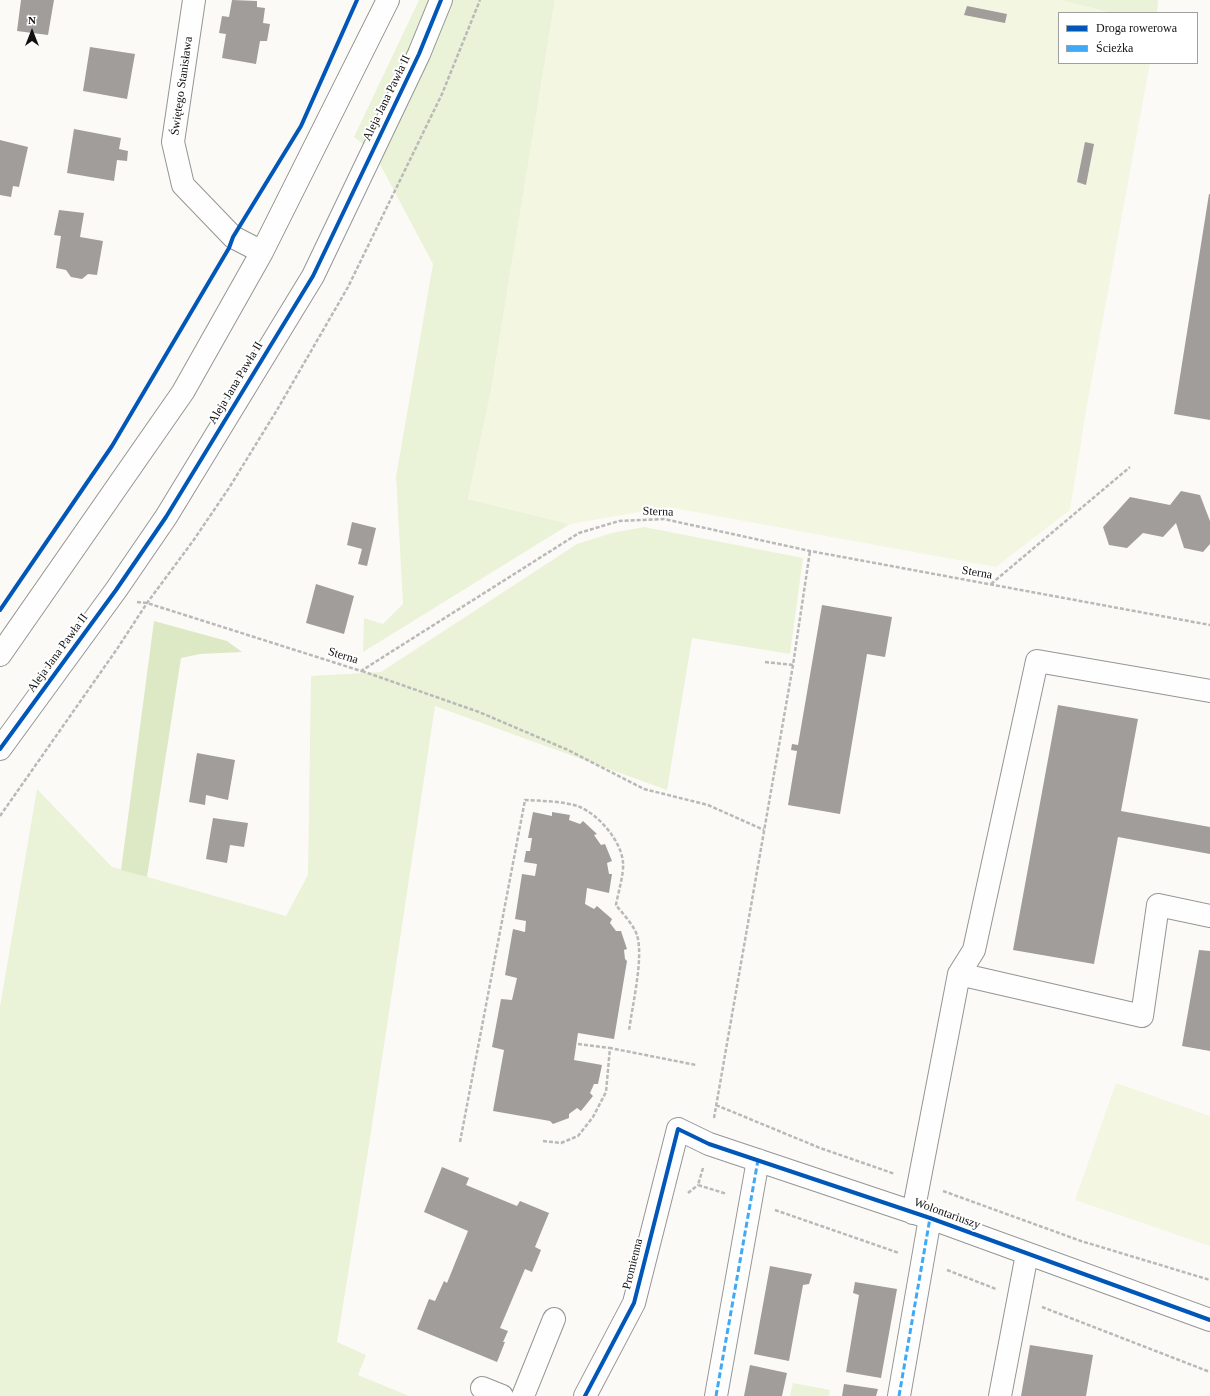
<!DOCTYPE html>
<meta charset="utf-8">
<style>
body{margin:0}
#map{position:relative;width:1210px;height:1396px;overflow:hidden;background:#fcfaf7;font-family:"Times New Roman",serif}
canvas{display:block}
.legend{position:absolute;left:1058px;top:12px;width:140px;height:52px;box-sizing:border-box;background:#fff;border:1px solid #9f9f9f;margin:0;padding:5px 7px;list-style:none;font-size:12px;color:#101010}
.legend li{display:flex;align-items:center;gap:8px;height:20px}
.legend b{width:20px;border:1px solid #9f9f9f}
.north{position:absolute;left:12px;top:12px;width:40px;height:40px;-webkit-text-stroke:3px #fff;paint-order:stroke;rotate:0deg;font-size:11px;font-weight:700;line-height:16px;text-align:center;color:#101010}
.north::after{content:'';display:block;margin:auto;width:14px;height:18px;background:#101010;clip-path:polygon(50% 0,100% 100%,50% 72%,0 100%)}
</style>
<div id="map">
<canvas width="1210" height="1396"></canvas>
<ul class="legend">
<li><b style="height:5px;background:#0057b8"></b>Droga rowerowa</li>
<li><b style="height:5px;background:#3fa9f5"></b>Ścieżka</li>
</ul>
<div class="north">N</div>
</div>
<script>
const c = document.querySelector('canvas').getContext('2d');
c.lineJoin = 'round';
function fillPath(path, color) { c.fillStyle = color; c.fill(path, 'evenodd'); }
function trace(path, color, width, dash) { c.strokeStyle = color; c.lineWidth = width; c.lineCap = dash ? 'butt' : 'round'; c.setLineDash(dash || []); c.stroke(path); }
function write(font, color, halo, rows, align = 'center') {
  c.font = font + ' "Times New Roman",serif'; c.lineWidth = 4; c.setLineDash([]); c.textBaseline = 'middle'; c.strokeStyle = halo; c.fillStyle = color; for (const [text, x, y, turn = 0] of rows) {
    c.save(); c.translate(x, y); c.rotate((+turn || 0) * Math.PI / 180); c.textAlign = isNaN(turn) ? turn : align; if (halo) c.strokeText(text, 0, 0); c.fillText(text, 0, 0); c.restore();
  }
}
fillPath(new Path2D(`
 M419 0H555L491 391 468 499 570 524 363 652 364 618 383 624 403 604 396 477 433 264 374 153 354 137Z
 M1060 0H1158L1157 13H1111Z
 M644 527 803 558 790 654 692 638 667 790 435 706 369 1145 337 1342 366 1355 358 1375 409 1396H0V1007L37 789 112 867 286 916 308 875 311 676 381 672 577 544 612 533Z
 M793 1383 830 1390 829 1396H790Z`), '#eaf2d7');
fillPath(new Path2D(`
 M154 621 227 641 242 652 200 654 181 658 147 877 121 870Z`), '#dde9c4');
fillPath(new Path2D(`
 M555 0H1060L1111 13H1059V63H1150L1087 405 1070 510 996 567 668 507 570 524 468 499 491 391Z
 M1116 1083 1210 1116V1246L1075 1200Z`), '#f3f6e0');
fillPath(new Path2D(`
 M21 0H54L48 35 17 31Z
 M232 0 257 1V7L265 8 263 23 270 24 267 41H260L256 64 222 58 226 34 219 33 222 16 229 17Z
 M967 6 1007 14 1005 23 964 15Z
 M90 47 135 54 127 99 83 91Z
 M74 129 121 138 119 149 128 151 127 161 117 160 114 181 67 173Z
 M0 140 28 147 19 187 13 186 11 197 0 195Z
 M1085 142 1094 144 1086 185 1077 182Z
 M1209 194H1210V420L1174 414Z
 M59 210 84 213 80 237 103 241 97 275 88 274 82 279 71 277 66 270 56 268 61 236 54 235Z
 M1181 491 1200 495 1210 521V544L1203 552 1184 548 1176 523 1163 537 1143 533 1127 548 1109 545 1103 527 1130 497 1170 505Z
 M352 522 376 528 367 566 358 564 362 549 347 545Z
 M316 584 354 596 344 634 306 623Z
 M822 605 892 617 885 657 867 654 840 814 788 805 797 751 791 750 792 744 798 745Z
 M1058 705 1138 719 1121 811 1210 827V854L1118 837 1094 964 1013 950Z
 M197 753 235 760 228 800 206 795 205 805 189 802Z
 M533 812 552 816V812L570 815 569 820 580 824 583 821 597 834 594 835 601 845 605 844 612 861 607 863 609 874H612L609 893 587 888 585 904 594 909 597 906 612 919 610 923 616 931H621L627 949 624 950 625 959 627 961 614 1039 578 1033 574 1060 602 1065 598 1084H594L590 1093 593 1096 581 1111 577 1108 569 1114V1118L553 1124 550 1121 493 1111 504 1050 492 1047 501 999 512 1000 517 978 505 975 513 929 525 932 526 921 515 919 522 874 535 876 537 864 524 862 526 851H530L532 838H528Z
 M213 818 248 823 244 847 230 845 227 863 206 859Z
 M1199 950 1210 951V1051L1182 1046Z
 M442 1167 469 1178 466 1185 517 1206 520 1201 549 1213 535 1247 541 1250 532 1272 525 1269 500 1328 508 1331 503 1342H505L497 1362 417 1329 429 1299 435 1301 444 1281 447 1283 468 1231 424 1212Z
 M770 1266 812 1274 809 1284 803 1285 789 1361 754 1354Z
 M855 1282 897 1289 881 1378 846 1372 859 1295 853 1293Z
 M1030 1345 1093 1355 1086 1396H1021Z
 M750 1365 787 1373 782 1396H744Z
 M844 1384 878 1389 876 1396H842Z`), '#a09d9b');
const minor = new Path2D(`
 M194 0 173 142 183 185 233 237 262 252
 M0 655 183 392 262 252 388 0
 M0 749 116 590 166 517 313 276 419 54 441 0
 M959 974 1142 1016 1158 905 1210 916
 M913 1213 959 974 974 950 1037 661 1210 691
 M482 1388 502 1396
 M523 1396 554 1319
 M585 1396 634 1303 678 1129 709 1144 930 1218 1210 1320
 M716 1396 758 1160
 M899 1396 930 1218
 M1000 1396 1027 1254`);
trace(minor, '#969594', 24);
trace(new Path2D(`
 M991 584 1130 467
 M137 602 147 603 361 671 579 533 619 521 664 519 810 551 1210 625
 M765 662 793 665
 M362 671 479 712 568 750 644 789 708 805 764 830
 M0 816 117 649 147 603 193 541 229 488 277 410 348 287 442 94 480 0
 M578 1044 610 1048
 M716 1105 820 1148 895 1174
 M714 1118 793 665 810 551
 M543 1141 561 1143 578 1136 593 1117 606 1092 610 1048 696 1065
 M460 1142 525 800C541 801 565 801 580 807 599 815 622 842 623 863 624 874 618 893 616 905 623 914 633 924 637 935 644 958 632 1006 629 1031
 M703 1168 698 1185 727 1194
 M943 1191 1081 1241 1210 1280
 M688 1193 698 1185
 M775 1210 899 1253
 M947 1270 996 1289
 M1042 1307 1210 1372`), '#b9b9b8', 2.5, [4, 2]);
trace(minor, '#fffefe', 22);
trace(new Path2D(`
 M716 1396 758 1160
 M899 1396 930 1218`), '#3fa9f5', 3, [6, 3]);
trace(new Path2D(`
 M0 610 112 446 229 248 233 237 301 126 357 0
 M0 749 116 590 166 517 313 276 419 54 441 0
 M585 1396 634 1303 678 1129 709 1144 930 1218 1210 1320`), '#0057b8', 4);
write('12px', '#101010', '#fff', [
 ["Świętego Stanisława",182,86,-82],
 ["Aleja Jana Pawła II",387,98,-64],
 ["Aleja Jana Pawła II",236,383,-59],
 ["Sterna",658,512,2],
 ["Sterna",977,573,10],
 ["Aleja Jana Pawła II",58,653,-54],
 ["Sterna",343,656,17],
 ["Wolontariuszy",947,1214,20],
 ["Promienna",633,1264,-76]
]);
</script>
